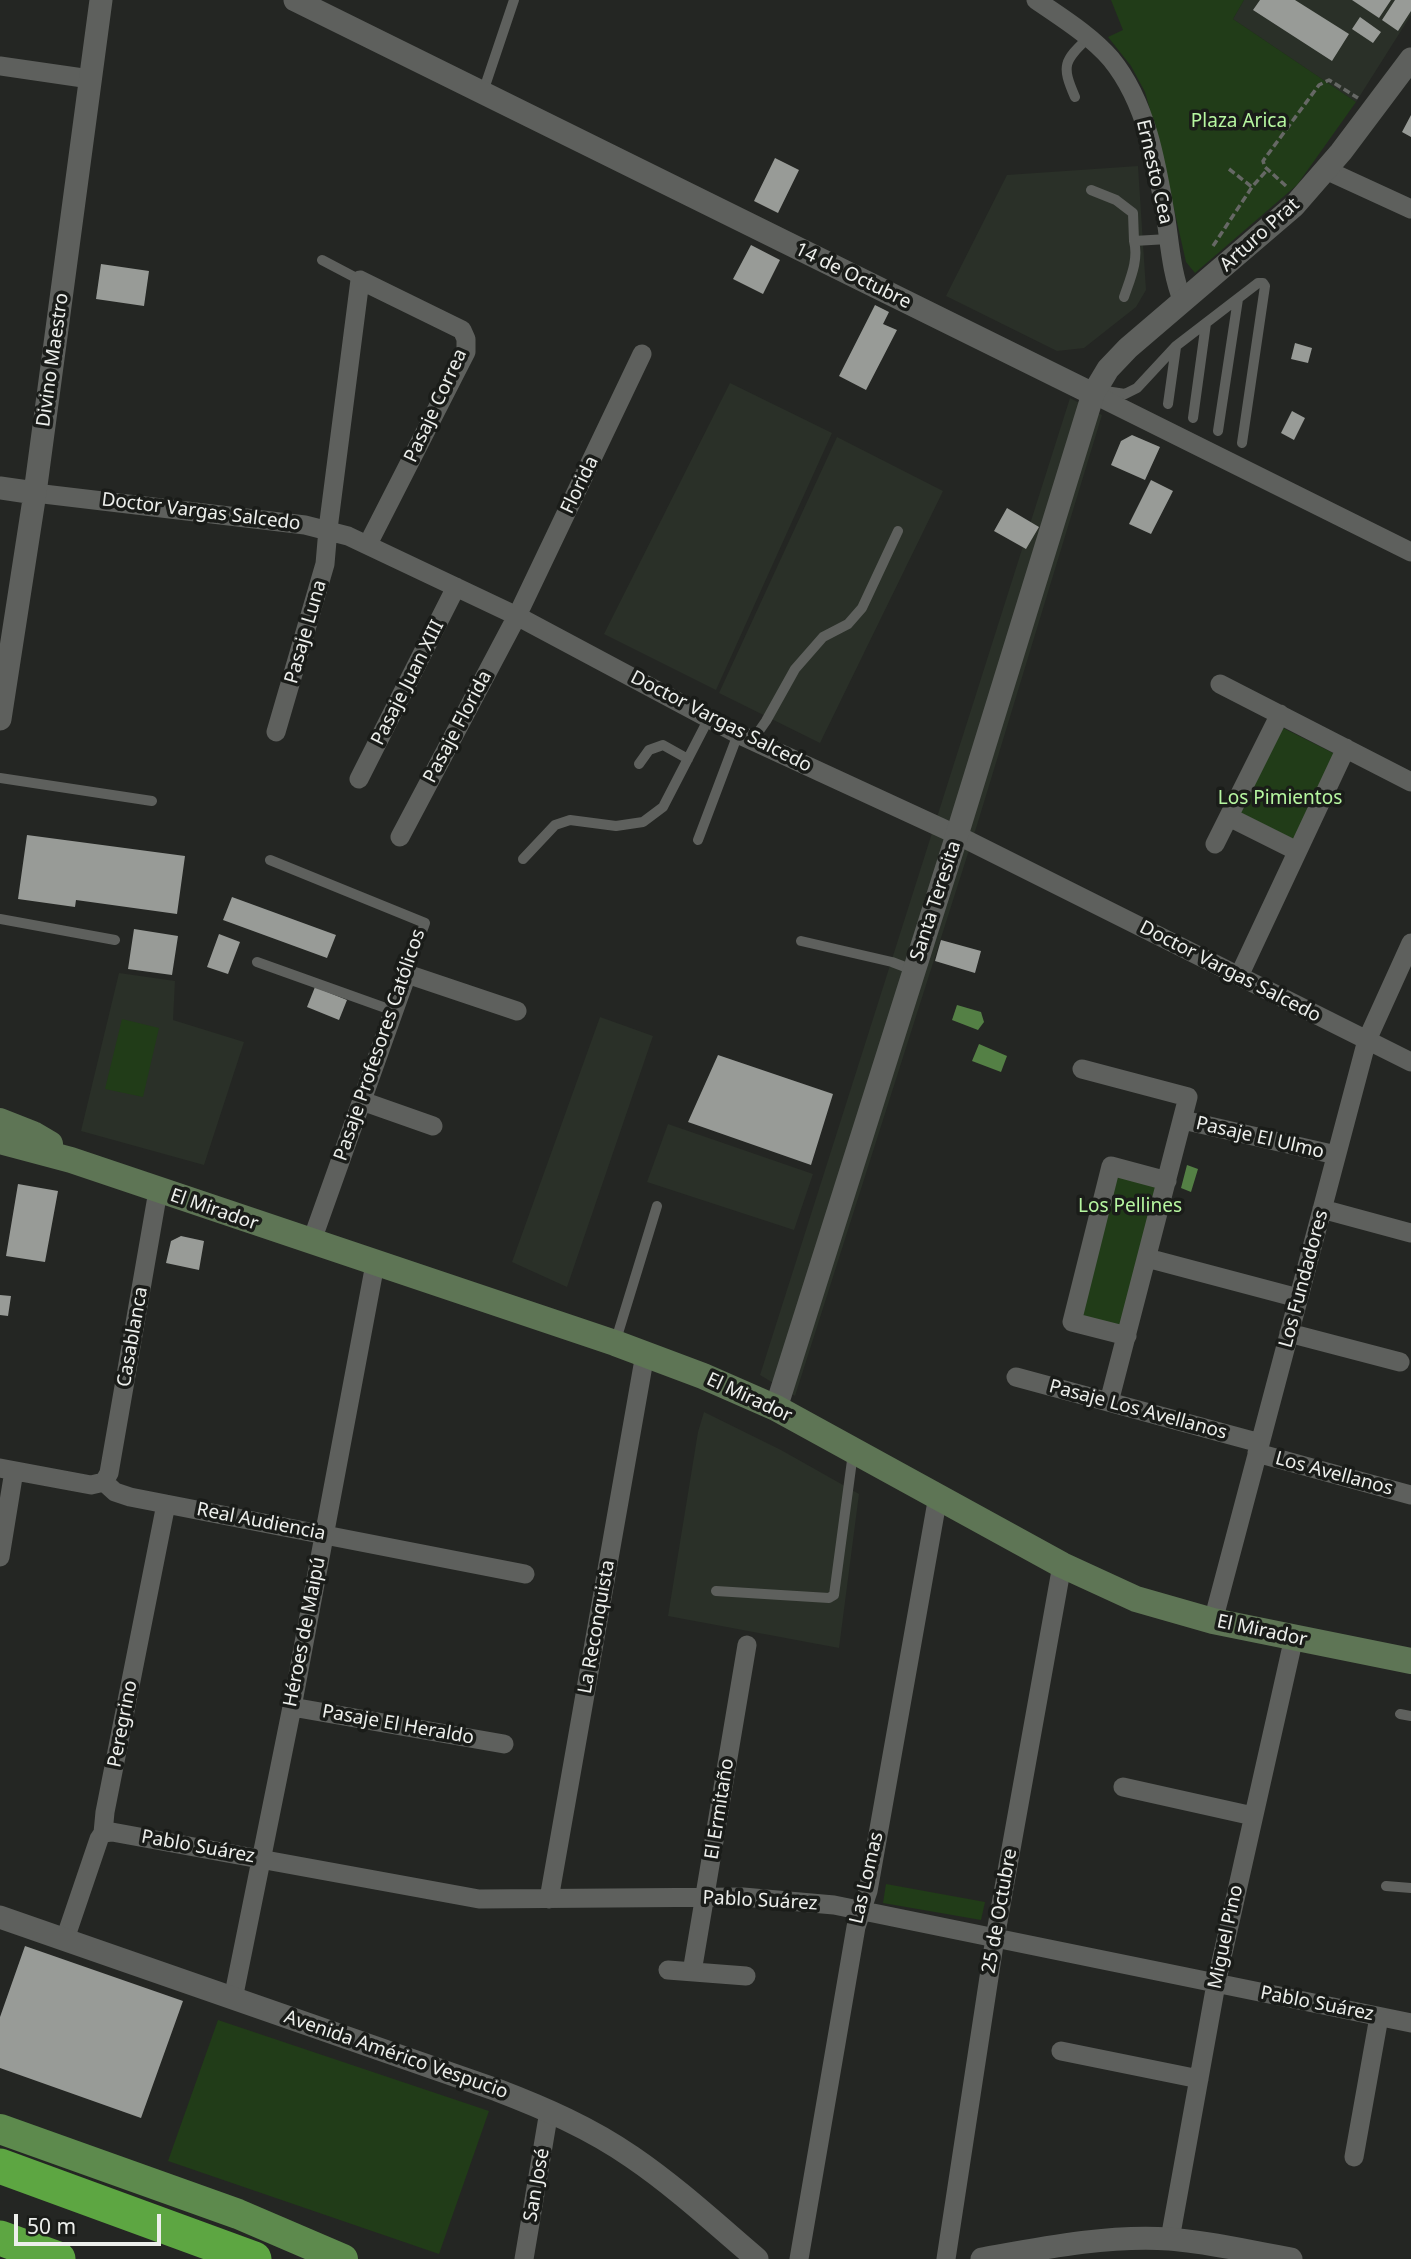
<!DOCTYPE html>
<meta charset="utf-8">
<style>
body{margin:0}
#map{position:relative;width:1411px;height:2259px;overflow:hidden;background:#242623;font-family:"Noto Sans",sans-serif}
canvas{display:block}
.scale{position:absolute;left:14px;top:2214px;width:147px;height:32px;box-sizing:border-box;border:4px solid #edefec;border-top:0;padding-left:9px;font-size:21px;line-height:24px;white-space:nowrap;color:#edefec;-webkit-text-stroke:5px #1a1c19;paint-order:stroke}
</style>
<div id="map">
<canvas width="1411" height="2259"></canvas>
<div class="scale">50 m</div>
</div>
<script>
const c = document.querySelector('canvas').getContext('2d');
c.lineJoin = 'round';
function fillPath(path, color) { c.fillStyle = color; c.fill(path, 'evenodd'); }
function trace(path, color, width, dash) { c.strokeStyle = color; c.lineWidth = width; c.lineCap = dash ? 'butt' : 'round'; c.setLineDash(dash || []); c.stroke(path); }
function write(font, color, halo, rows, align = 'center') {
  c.font = font + ' "Noto Sans",sans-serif'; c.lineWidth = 7; c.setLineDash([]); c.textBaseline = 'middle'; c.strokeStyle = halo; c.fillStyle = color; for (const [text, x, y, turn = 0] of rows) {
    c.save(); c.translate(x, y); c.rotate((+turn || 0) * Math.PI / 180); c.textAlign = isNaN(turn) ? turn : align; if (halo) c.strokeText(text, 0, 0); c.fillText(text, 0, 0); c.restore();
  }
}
fillPath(new Path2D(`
 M1244 0H1411V15L1356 102 1233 19Z
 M1138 166 1146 290 1136 307 1084 348 1057 351 946 296 1007 175Z
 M730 383 832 433 716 690 604 634Z
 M1070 398 1102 415 977 825 795 1396 760 1375Z
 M837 437 943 491 820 743 719 693Z
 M119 973 175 981 173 1020 244 1042 204 1165 81 1131Z
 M600 1017 653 1036 567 1287 512 1262Z
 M668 1124 813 1174 794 1230 647 1182Z
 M704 1412 781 1450 859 1494 839 1648 668 1616 698 1432Z`), '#2a3028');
fillPath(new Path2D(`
 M1111 0H1244L1233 19 1356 102 1297 185 1195 273 1186 262 1157 134 1145 92 1131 66 1108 37 1123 30Z
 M1283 728 1335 754 1292 845 1235 816Z
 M122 1019 159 1028 143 1097 105 1089Z
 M1112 1168 1165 1183 1126 1334 1073 1321Z
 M886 1884 985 1902 981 1920 883 1903Z
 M218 2020 489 2111 439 2254 168 2161Z`), '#213c18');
fillPath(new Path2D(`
 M957 1005 981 1012 984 1022 978 1030 952 1020Z
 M979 1044 1007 1056 1001 1072 972 1061Z
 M1187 1165 1198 1169 1191 1192 1181 1188Z`), '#548045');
fillPath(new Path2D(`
 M1260 0H1295L1349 34 1332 61 1253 10Z
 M1352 0H1391L1379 18Z
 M1395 0H1411V11L1398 31 1382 20Z
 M1360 17 1381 32 1373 43 1352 29Z
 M1411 115V137L1402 132Z
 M775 158 799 170 778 213 754 201Z
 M751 245 780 260 763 294 733 279Z
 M101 264 149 271 144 306 96 299Z
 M875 305 889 312 883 324 897 330 866 390 839 376Z
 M1295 343 1312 348 1308 363 1291 359Z
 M1292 411 1305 418 1294 440 1281 433Z
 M1132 435 1160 447 1145 480 1111 465 1121 441Z
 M1151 480 1173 491 1151 534 1129 524Z
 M1007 508 1039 527 1026 549 994 531Z
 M27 835 185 856 177 914 76 900 75 907 18 899Z
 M232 897 336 935 327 958 223 920Z
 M134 929 178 936 172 975 128 969Z
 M219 934 240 942 228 974 207 967Z
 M941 940 981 951 975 973 935 961Z
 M315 987 347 1000 339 1020 307 1007Z
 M718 1055 833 1094 811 1165 688 1122Z
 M18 1184 58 1191 45 1262 6 1256Z
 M181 1236 204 1241 199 1270 166 1263 171 1241Z
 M0 1295 11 1296 8 1316 0 1315Z
 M25 1946 183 2001 141 2118 0 2068V2017Z`), '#989b97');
trace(new Path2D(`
 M1229 169 1252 187
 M1286 186 1265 167 1263 161 1319 85 1329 80 1358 98
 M1213 246 1252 187 1267 170`), '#666865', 3.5, [7, 3.5]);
trace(new Path2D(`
 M483 92 514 0
 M1075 97C1061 65 1064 61 1088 38
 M1091 190 1116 200 1133 213 1134 241
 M322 260 360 280
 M1124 297C1130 279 1139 260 1134 241L1168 239
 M1099 390 1125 394 1137 388 1176 346 1258 283H1263L1265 286 1242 443
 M1168 404 1176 347
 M1193 418 1206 323
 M1218 431 1238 299
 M752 741 766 721 795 669 823 637 848 624 862 608 898 531
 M639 764 649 750 663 745 688 759
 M0 778 152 801
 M698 840 738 734
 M523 859 555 825 570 820 616 826 643 822 663 807 709 718
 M270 860 425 923 407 974
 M0 919 115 940
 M801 941 892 962 913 970
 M257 962 394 1011
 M615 1343 657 1206
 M716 1591 829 1598 834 1595 853 1453
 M1400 1714 1411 1716
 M1386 1886 1411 1888`), '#5e605d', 10);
trace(new Path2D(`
 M1036 0C1062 18 1090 35 1111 59 1147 103 1157 165 1166 219 1170 247 1172 275 1183 302
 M0 66 90 79
 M1326 170 1411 209
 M1093 394 1411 552
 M35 493 305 525 348 536 517 616 738 734 957 835 1411 1062
 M1220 684 1411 782
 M276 732 325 564 328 529 360 280 462 330 466 339V352L368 544
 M359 779 456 587
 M1229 817 1297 851
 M400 837 517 616 642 354
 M1215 844 1280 714
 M1239 976 1346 748
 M1082 1069 1188 1097 1109 1402
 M362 1101 433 1126
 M1183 1120 1336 1155
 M1322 1209 1411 1233
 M311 1243 407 974 517 1011
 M1147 1258 1298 1298
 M1289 1333 1400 1362
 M1127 1336 1072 1322 1111 1166 1167 1181
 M1016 1377 1260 1443
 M1257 1453 1411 1495
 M0 1468 91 1485 104 1482
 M104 1482 115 1492 130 1497 525 1574
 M104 1482 109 1473 158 1191
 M0 1557 14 1471
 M1213 1621 1367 1040 1411 943
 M292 1707 504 1744
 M1123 1787 1253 1816
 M103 1833 112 1832 479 1899 743 1897 834 1905 1411 2023
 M549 1899 645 1354
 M65 1939 99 1839 103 1833 105 1812 166 1504
 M668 1970 746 1976
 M692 1972 747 1645
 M233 1999 292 1707 375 1264
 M1061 2051 1199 2079
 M1354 2157 1379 2017
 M1170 2239 1216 1984 1294 1637
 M524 2259 549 2111
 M799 2259 856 1927 868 1891 938 1496
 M946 2259 995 1938 1062 1565`), '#5e605d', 19);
trace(new Path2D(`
 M295 0 1093 394
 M0 488 35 493
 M0 719 35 493 101 0
 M776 1408 957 835 1093 394 1108 369 1128 348 1294 206 1341 152 1411 59
 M0 1917 497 2090C544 2108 590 2128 632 2157 676 2187 716 2224 757 2259
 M982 2259C1043 2248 1107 2235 1169 2239 1210 2242 1251 2252 1291 2259`), '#5e605d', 23);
trace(new Path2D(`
 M0 1121 33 1134 50 1144
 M0 1141 71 1160 615 1343 703 1376 776 1408 1062 1565 1136 1599 1213 1621 1411 1661`), '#5e7555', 26);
trace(new Path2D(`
 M0 2129 238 2214 343 2259`), '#5d8a4d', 30);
trace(new Path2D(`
 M0 2166 254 2259
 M0 2238 58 2259`), '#5da642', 35);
write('19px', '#b6f6a0', '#1a1c19', [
 ["Plaza Arica",1239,122],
 ["Los Pimientos",1280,799],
 ["Los Pellines",1130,1207]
]);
write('19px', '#edefec', '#1a1c19', [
 ["Ernesto Cea",1154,172,77],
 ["Arturo Prat",1260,235,-42],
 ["14 de Octubre",853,276,26],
 ["Divino Maestro",53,360,-82],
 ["Pasaje Correa",436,406,-65],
 ["Florida",580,485,-64],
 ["Doctor Vargas Salcedo",201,512,7],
 ["Pasaje Luna",306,632,-74],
 ["Pasaje Juan XIII",408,683,-63],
 ["Doctor Vargas Salcedo",721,722,27],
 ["Pasaje Florida",458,727,-62],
 ["Santa Teresita",936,901,-72],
 ["Doctor Vargas Salcedo",1230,972,27],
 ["Pasaje Profesores Católicos",380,1045,-71],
 ["Pasaje El Ulmo",1260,1138,13],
 ["El Mirador",214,1210,19],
 ["Los Fundadores",1304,1279,-75],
 ["Casablanca",133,1337,-80],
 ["El Mirador",749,1398,25],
 ["Pasaje Los Avellanos",1138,1410,15],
 ["Los Avellanos",1334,1474,15],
 ["Real Audiencia",261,1522,11],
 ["La Reconquista",597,1627,-80],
 ["El Mirador",1262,1631,12],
 ["Héroes de Maipú",305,1632,-79],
 ["Peregrino",123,1724,-79],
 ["Pasaje El Heraldo",398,1725,10],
 ["El Ermitaño",720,1809,-81],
 ["Pablo Suárez",198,1847,10],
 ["Las Lomas",867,1878,-77],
 ["Pablo Suárez",760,1901,3],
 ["25 de Octubre",1000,1911,-80],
 ["Miguel Pino",1226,1937,-78],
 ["Pablo Suárez",1317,2004,11],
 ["Avenida Américo Vespucio",396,2055,19],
 ["San José",537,2185,-80]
]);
</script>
